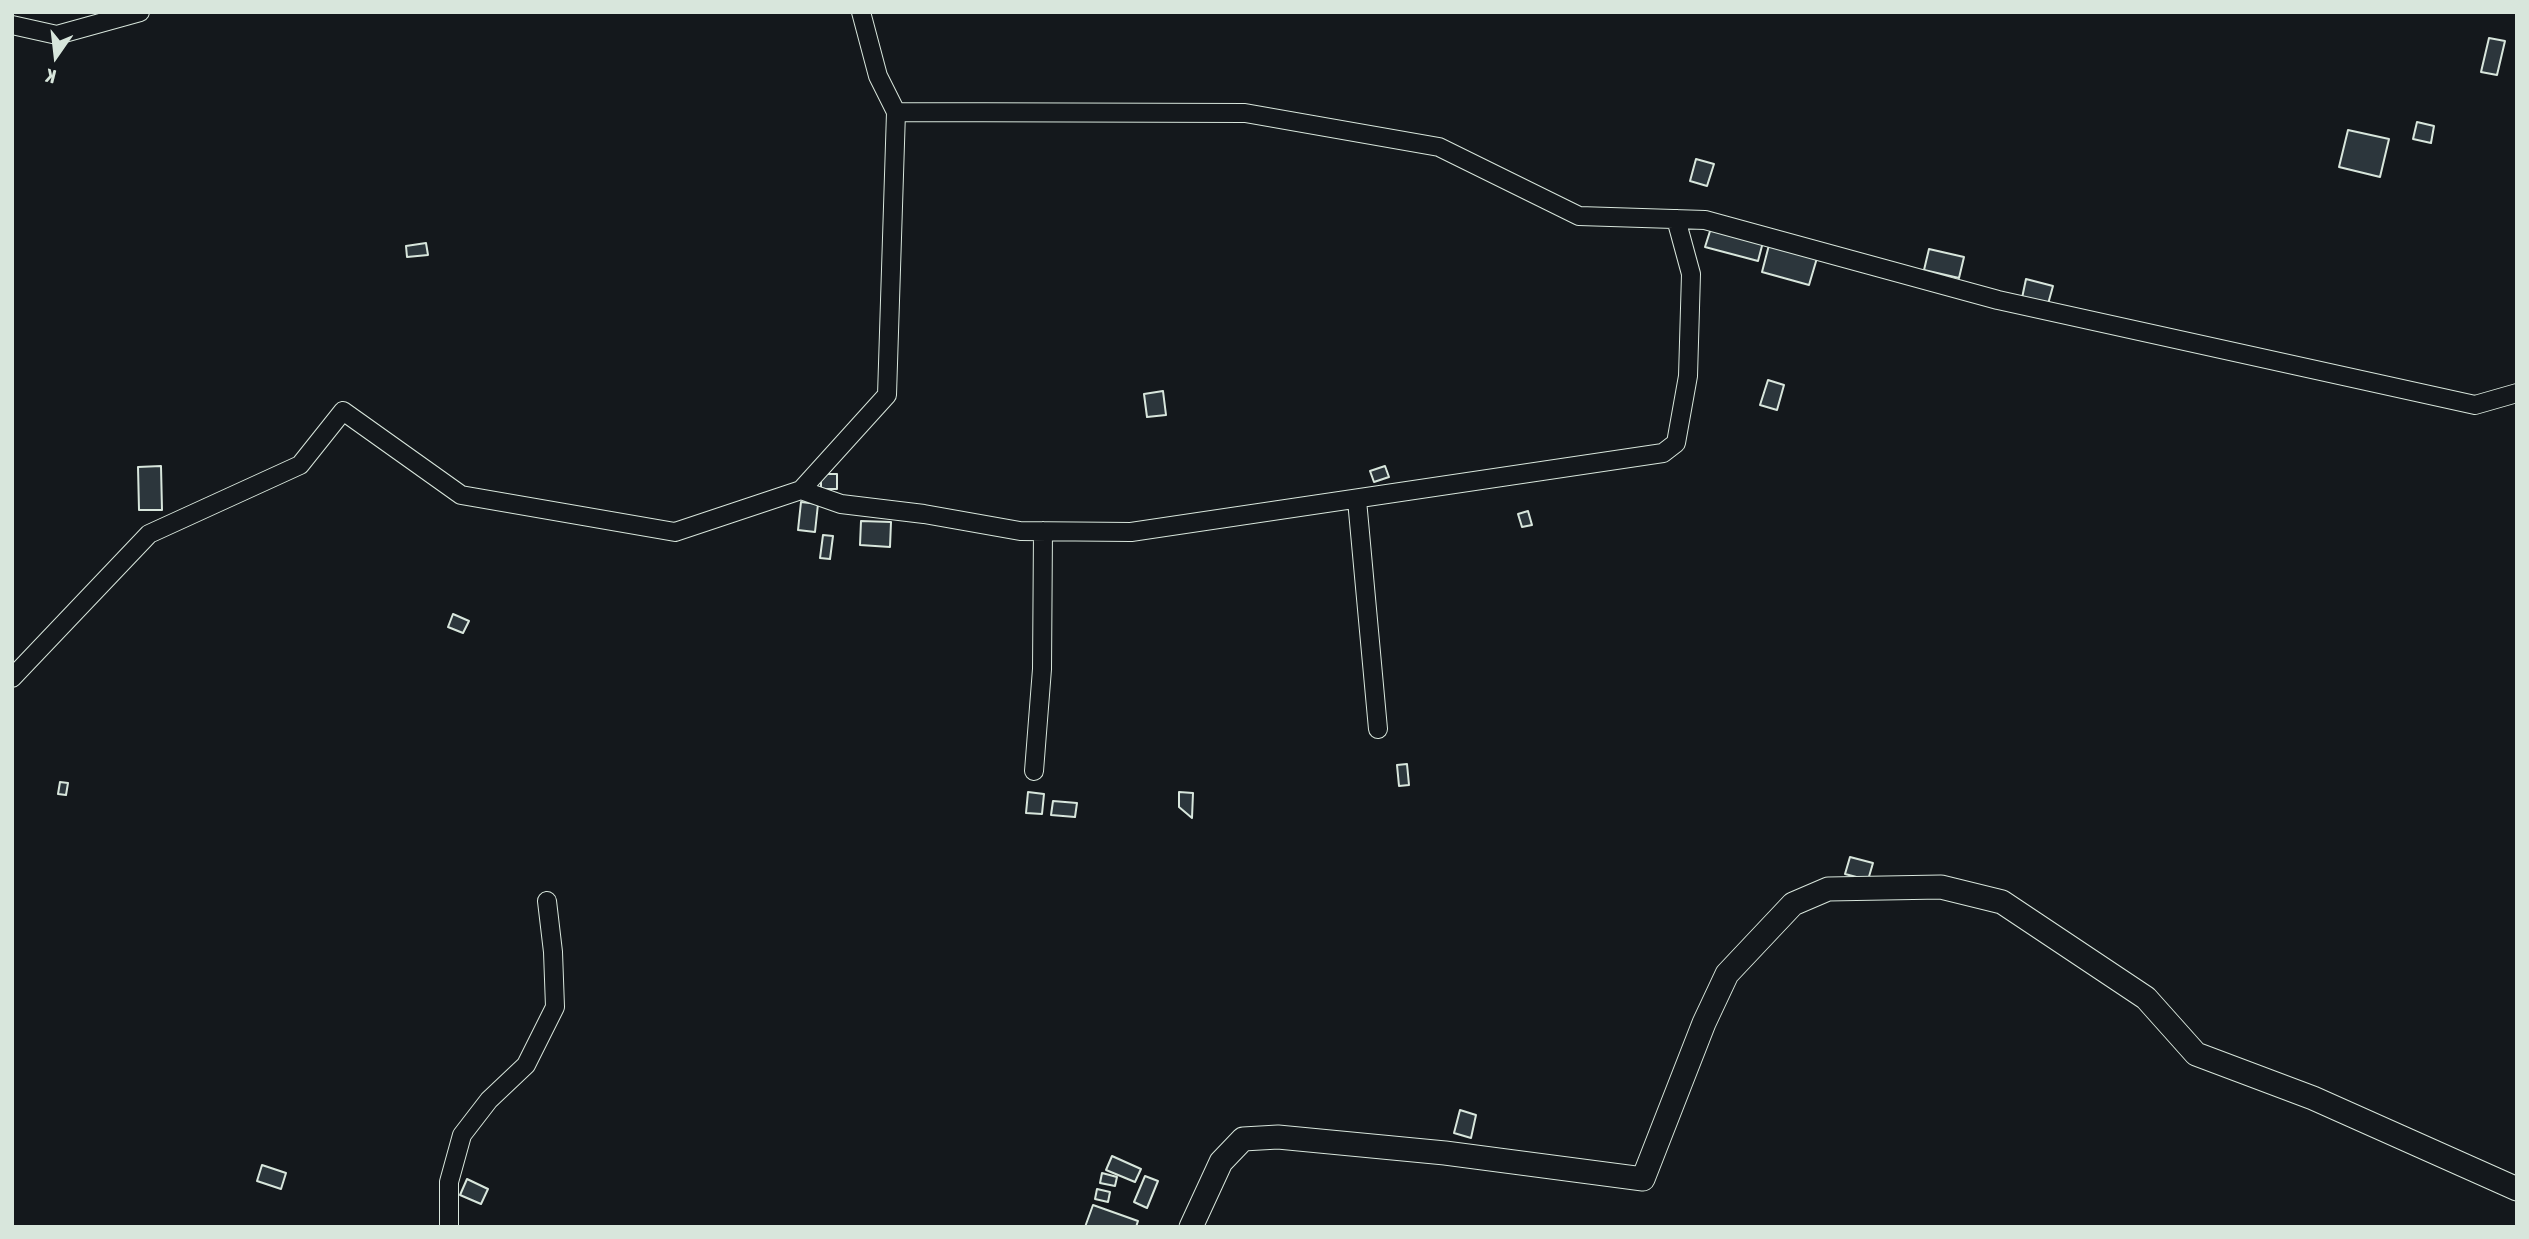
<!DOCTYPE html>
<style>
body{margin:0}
#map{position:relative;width:2529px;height:1239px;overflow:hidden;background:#14181c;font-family:"Asap Condensed",sans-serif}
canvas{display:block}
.frame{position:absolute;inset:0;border:14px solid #d8e6dc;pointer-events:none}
.north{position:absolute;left:21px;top:21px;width:70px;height:70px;-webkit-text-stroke:5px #14181c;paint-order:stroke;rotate:194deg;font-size:19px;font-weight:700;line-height:28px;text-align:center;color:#d8e6dc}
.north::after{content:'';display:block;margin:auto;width:24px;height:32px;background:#d8e6dc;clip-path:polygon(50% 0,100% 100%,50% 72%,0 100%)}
</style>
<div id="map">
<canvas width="2529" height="1239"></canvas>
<div class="frame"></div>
<div class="north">K</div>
</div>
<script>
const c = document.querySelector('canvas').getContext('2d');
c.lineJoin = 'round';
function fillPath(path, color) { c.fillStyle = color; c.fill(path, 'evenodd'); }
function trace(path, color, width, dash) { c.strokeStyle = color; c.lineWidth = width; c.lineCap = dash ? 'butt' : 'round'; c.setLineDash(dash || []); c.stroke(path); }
const building = new Path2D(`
 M2489 38 2505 41 2497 75 2481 72Z
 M2417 122 2434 126 2431 143 2413 139Z
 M2348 130 2389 139 2380 177 2339 167Z
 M1696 159 1714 164 1707 186 1690 181Z
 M1711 228 1763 242 1758 261 1705 247Z
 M426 243 428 255 407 257 406 246Z
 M1769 245 1817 258 1809 285 1762 272Z
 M1929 249 1964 257 1959 278 1924 270Z
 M2026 279 2053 286 2048 304 2022 298Z
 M1768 380 1784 385 1777 410 1760 405Z
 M1163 391 1166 415 1147 417 1144 394Z
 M161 466 162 510H139L138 467Z
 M1385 466 1389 477 1374 482 1370 471Z
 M821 474H837V489H821Z
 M801 502 818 504 815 532 798 530Z
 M1528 511 1532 525 1522 527 1518 514Z
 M861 521 891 522 890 547 860 545Z
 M823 535 833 536 830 559 820 558Z
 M453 614 469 621 463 633 448 627Z
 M1407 764 1409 785 1399 786 1397 765Z
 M60 782 68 783 66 795 58 794Z
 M1028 792 1044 794 1042 814 1026 813Z
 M1179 792 1193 793 1192 818 1179 807Z
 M1053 801 1077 803 1075 817 1051 815Z
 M1850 857 1873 863 1868 880 1845 874Z
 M1460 1110 1476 1115 1471 1138 1454 1133Z
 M1112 1156 1141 1169 1135 1182 1106 1170Z
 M262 1165 286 1173 281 1189 257 1181Z
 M1102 1173 1117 1177 1115 1186 1100 1183Z
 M1145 1176 1158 1181 1147 1208 1134 1202Z
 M467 1179 488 1189 481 1204 460 1195Z
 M1097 1189 1110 1192 1108 1202 1095 1199Z
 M1093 1205 1138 1221 1136 1227H1085Z`);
fillPath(building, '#2c363c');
trace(building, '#d8e6dc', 2);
const minor = new Path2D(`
 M12 25 57 35 140 12
 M896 112 1245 113 1439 147 1579 216 1705 220 1998 300 2475 405 2517 393
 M801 490 841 504 924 514 1020 531 1131 532 1663 453 1676 443 1688 376 1691 274 1676 219
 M1357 500 1378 729
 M12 678 149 534 300 465 343 411 461 495 675 532 801 490 887 395 896 112 878 76 861 12
 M1034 771 1042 669 1043 531
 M449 1227V1182L462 1135 489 1100 526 1065 555 1007 553 952 547 901`);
const tertiary = new Path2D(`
 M1191 1227 1221 1162 1243 1139 1278 1137 1445 1153 1643 1179 1704 1023 1727 974 1793 904 1828 889 1941 887 2002 902 2146 998 2196 1054 2313 1098 2517 1189`);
trace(minor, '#d8e6dc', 20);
trace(tertiary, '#d8e6dc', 25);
trace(minor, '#14181c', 18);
trace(tertiary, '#14181c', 23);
</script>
